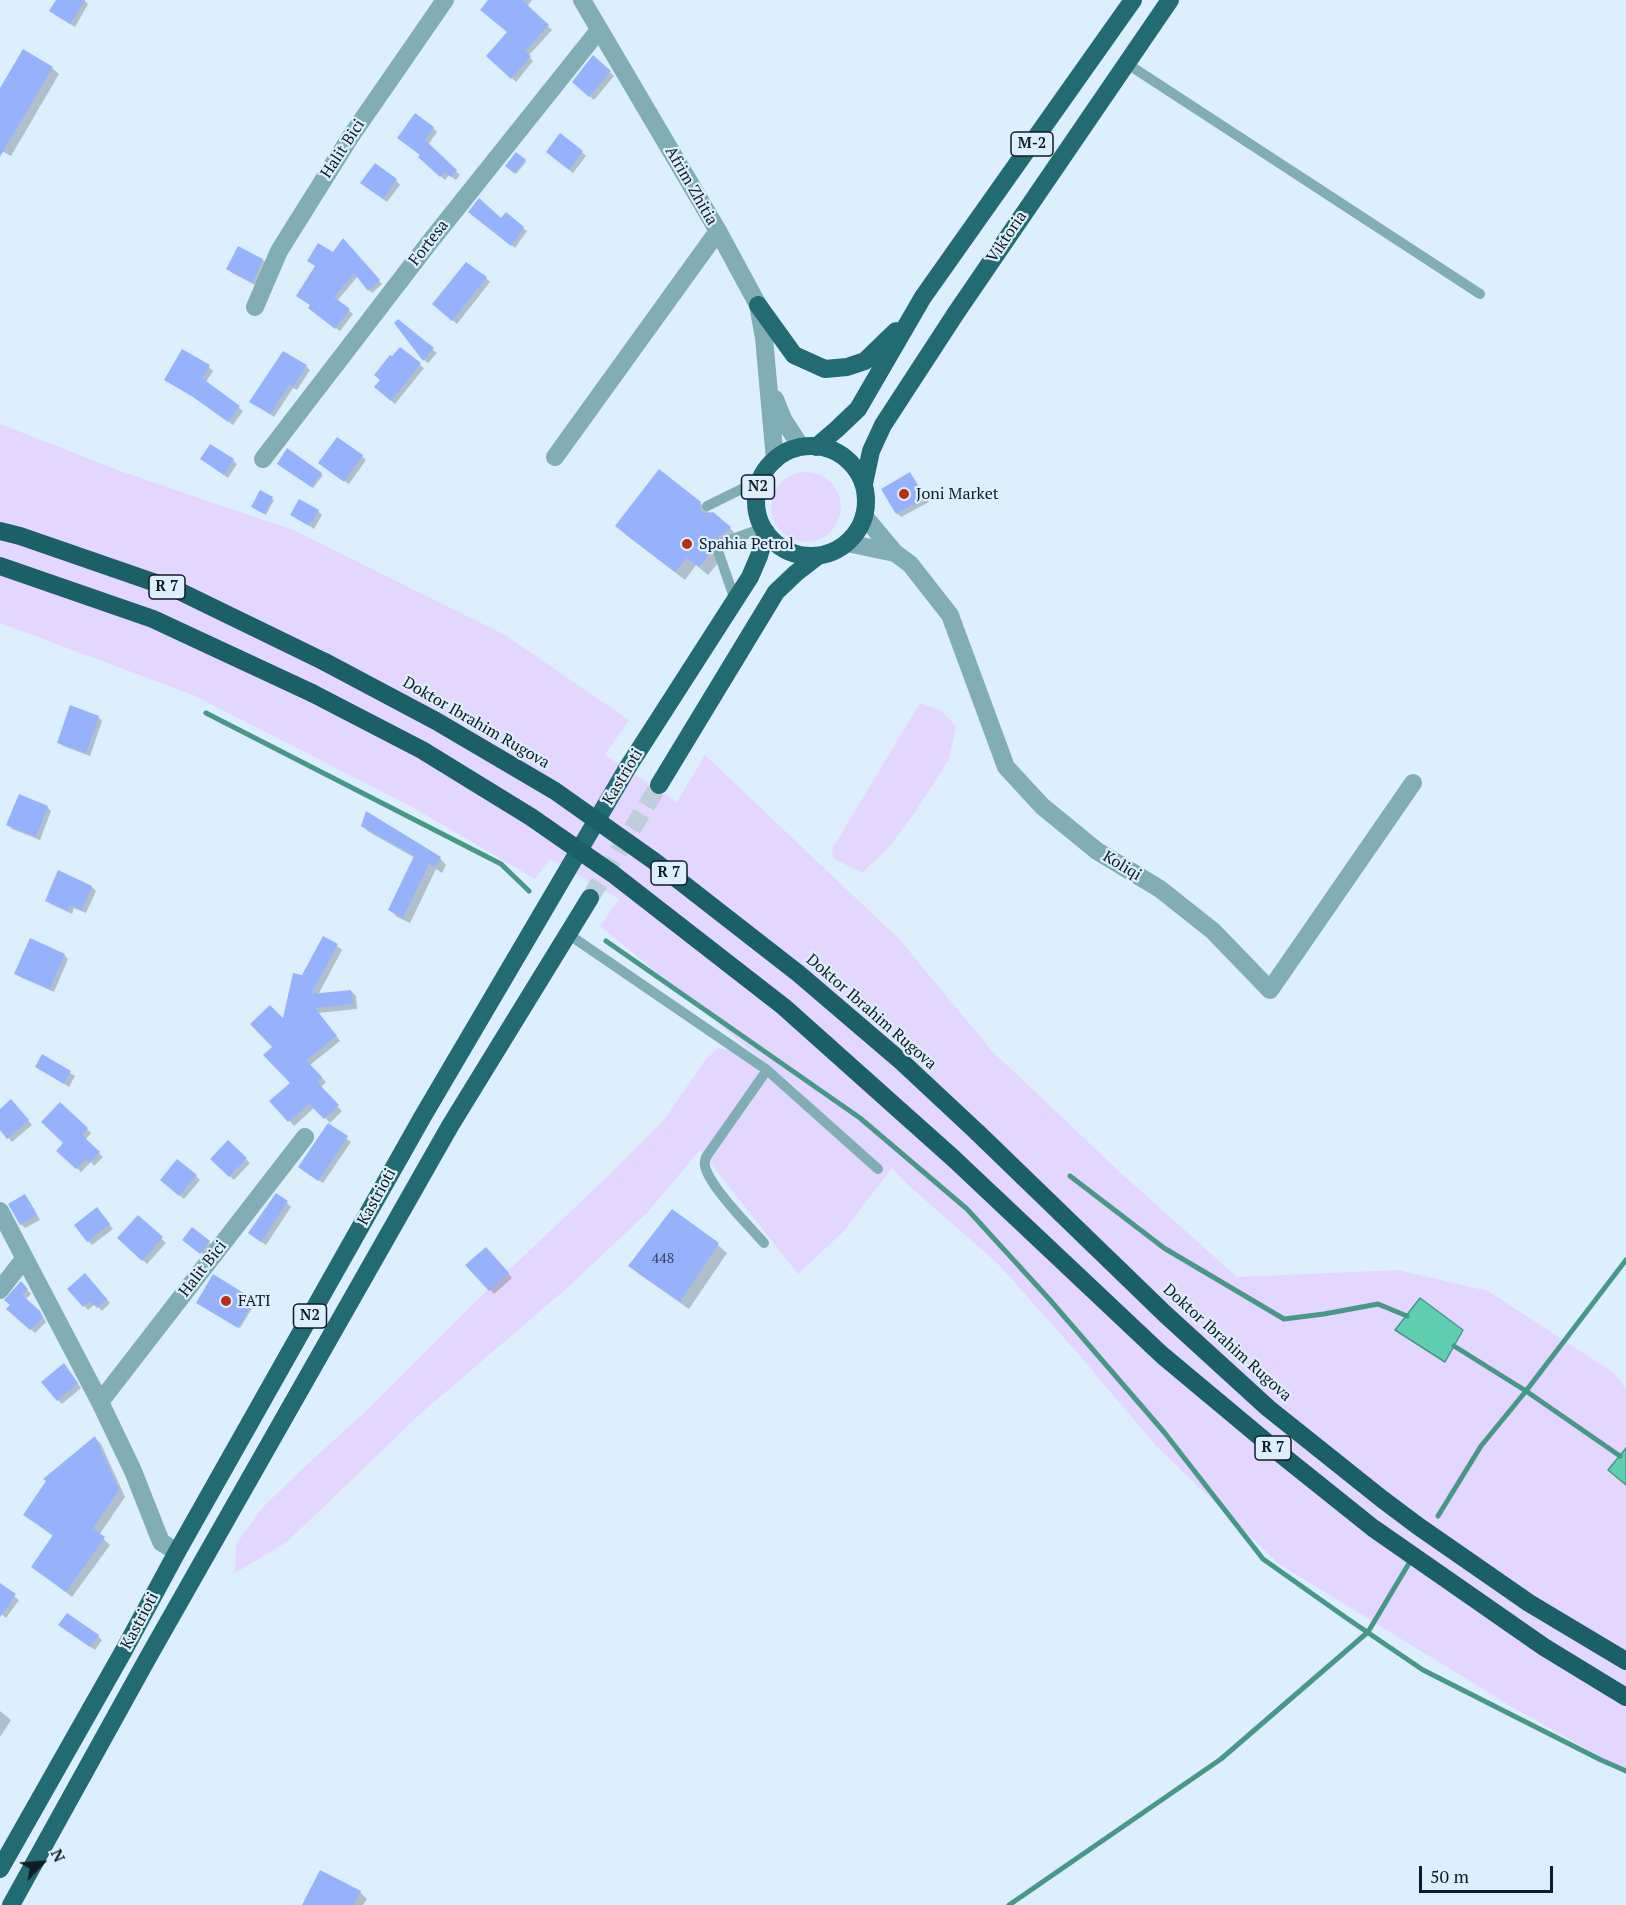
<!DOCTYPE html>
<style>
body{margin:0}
#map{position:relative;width:1626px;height:1905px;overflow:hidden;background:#ddeffc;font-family:"PT Serif",serif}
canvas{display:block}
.north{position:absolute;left:12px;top:1833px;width:60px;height:60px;-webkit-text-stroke:4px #ddeffc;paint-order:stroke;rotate:65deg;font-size:16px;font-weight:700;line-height:24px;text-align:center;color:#101b23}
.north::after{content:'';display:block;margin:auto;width:21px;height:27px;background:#101b23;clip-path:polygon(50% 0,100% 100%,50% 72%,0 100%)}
.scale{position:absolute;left:1419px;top:1866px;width:134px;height:27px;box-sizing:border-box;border:3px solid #101b23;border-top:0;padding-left:8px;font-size:18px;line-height:21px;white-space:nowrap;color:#101b23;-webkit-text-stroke:4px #ddeffc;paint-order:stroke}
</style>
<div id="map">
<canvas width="1626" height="1905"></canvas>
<div class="north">N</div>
<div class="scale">50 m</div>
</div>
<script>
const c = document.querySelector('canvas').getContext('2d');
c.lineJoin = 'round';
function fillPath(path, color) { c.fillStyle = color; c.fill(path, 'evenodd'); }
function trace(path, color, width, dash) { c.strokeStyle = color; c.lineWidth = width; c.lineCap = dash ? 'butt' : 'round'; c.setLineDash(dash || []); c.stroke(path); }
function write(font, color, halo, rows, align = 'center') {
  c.font = font + ' "PT Serif",serif'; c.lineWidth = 4.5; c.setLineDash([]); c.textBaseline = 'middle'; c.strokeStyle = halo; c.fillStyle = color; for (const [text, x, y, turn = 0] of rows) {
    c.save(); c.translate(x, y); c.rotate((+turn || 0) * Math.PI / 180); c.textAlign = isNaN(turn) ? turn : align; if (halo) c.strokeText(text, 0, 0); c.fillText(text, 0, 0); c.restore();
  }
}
fillPath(new Path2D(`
 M0 424 123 472 296 531 505 635 629 720 605 755 677 802 705 755 900 940 992 1051 1123 1175 1237 1277 1398 1270 1488 1291 1614 1373 1626 1389V1771L1517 1710 1279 1564 1156 1446 1081 1357 999 1265 906 1183 892 1168 844 1231 798 1274 700 1150 647 1213 567 1288 420 1414 287 1542 235 1573 236 1544 263 1507 301 1470 365 1412 474 1303 606 1178 665 1119 705 1060 718 1048 741 1052 758 1070 760 1076 801 1092 600 926 619 899 550 859 535 879 414 808 193 695 0 623Z
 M771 507a35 35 0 1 1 70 0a35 35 0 1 1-70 0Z
 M920 703 940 710 956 726 949 759 914 814 889 847 862 873 833 858 832 849Z`), '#e4d7ff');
const water = new Path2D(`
 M1420 1298 1463 1330 1445 1362 1395 1330Z
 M1626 1448V1485L1608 1470Z`);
fillPath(water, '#5fceb1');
trace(water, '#479886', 1.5);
fillPath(new Path2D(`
 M58 0H84L88 4 75 27 55 15Z
 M490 0H532L527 7 552 30 528 56 533 61 516 82 488 56 509 32Z
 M594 57 614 76 594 100 578 86Z
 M52 68 59 74 11 156 0 150V91Z
 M433 128 437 132 428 145 460 175 456 180 449 175 445 180 420 157 422 156 399 138Z
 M582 152 586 156 573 173 552 156Z
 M517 154 526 162 516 174 507 165Z
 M396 180 400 185 387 202 366 187Z
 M473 215 501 221 523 228 527 231 515 248Z
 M343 241 382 284 372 293 358 276 337 301 353 314 340 331 314 312 312 306 298 296 334 255Z
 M263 260 267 264 257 286 232 273 228 269Z
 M486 278 490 282 457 324 438 308Z
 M396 323 437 353 428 363 424 360Z
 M400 349 424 368 395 404 380 391 381 380 392 358Z
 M306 366 310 370 297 390 293 388 274 417 251 402Z
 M209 367 213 371 206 382 243 411 233 425 199 400 166 380Z
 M362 456 366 460 349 484 324 467Z
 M202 459 233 460 237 464 228 478Z
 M280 465 321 474 323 475 313 488Z
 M910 474 929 502 901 517 897 513Z
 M272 499 274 500 266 515 254 508Z
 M700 503 709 512 708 515 730 528 738 537 719 549V562L708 575 696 565 685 580 626 535 617 526Z
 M318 511 322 515 314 529 292 514Z
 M98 717 102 721 90 756 63 746 59 742Z
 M47 807 51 811 40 840 12 829 8 825Z
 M362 826 440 858 446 865 442 873 436 869 410 923 397 917 390 910 415 858 369 832Z
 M92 887 96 891 86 913 74 908 72 914 51 904 47 900Z
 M324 938 337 946 342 950 318 995 351 991 356 996 357 1009 318 1013 340 1041 310 1065 326 1082 320 1088 342 1111 330 1123 315 1107 294 1126 272 1101 292 1083 274 1047 303 977Z
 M64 955 68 959 54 992 20 977 16 973Z
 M42 1056 75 1076 69 1087 37 1067Z
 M60 1104 91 1133 85 1140 103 1157 94 1166 91 1162 81 1172 58 1151 65 1143Z
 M15 1105 32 1125 12 1142 0 1128V1111Z
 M329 1125 351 1142 323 1183 304 1171Z
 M228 1142 250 1163 234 1180 212 1159Z
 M196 1176 200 1180 184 1199 166 1184Z
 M29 1200 40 1220 25 1228 21 1224Z
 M287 1203 291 1207 266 1245 254 1237Z
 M101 1213 113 1229 92 1245 88 1241Z
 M138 1217 166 1243 147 1264 119 1238Z
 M193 1229 211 1244 203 1254 184 1240Z
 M718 1245 727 1253 689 1309 639 1274 630 1265Z
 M486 1249 512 1278 494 1294 467 1265Z
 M89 1279 110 1303 102 1311 95 1304 88 1310 69 1289Z
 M21 1283 31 1294 25 1300 43 1317 46 1322 35 1333 8 1308Z
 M254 1301 256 1302 240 1328 200 1304Z
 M67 1369 81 1388 62 1404 58 1400Z
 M95 1438 101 1444 125 1497 99 1535 110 1545 72 1597 33 1567 54 1537 25 1515Z
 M0 1585 19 1600 6 1618 0 1613Z
 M64 1629 98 1636 102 1640 95 1650Z
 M0 1711 11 1720 0 1737Z
 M360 1892 367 1899 363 1905H305Z`), '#0003');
trace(new Path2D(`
 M206 713 501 864 529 891
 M606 941 860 1118 967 1209 1050 1300 1164 1432 1263 1559 1345 1617 1423 1670 1601 1760 1626 1771
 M1070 1176 1164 1248 1284 1319 1324 1314 1378 1304 1407 1316
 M1454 1346 1526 1391 1620 1456
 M1438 1516 1481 1446 1526 1391 1626 1260
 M1009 1905 1221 1759 1368 1632 1408 1565`), '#479886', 5);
fillPath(new Path2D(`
 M56 0H85L70 24 49 11Z
 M488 0H522L549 25 525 51 531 56 511 79 486 56 507 32 480 10Z
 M23 49 53 67 0 157V88Z
 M593 55 611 71 589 97 572 82Z
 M415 113 434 127 425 140 457 170 451 177 444 172 440 177 418 157 420 155 397 138Z
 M560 133 583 151 569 170 546 152Z
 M516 152 526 160 514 173 505 166Z
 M375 163 397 179 383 199 360 183Z
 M479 198 501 218 506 212 524 227 511 246 468 212Z
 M343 238 380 280 368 291 354 273 334 297 350 309 335 329 308 308 310 305 296 296 315 266 307 261 318 243 333 252Z
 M238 246 263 259 253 283 226 269Z
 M466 262 487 277 452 321 432 304Z
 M398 319 434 348 423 361 394 323Z
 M400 347 421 363 391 401 374 387 380 380 374 375 390 355 392 356Z
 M182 349 210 365 202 378 240 406 228 422 193 397 164 380Z
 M283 351 307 365 293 387 289 385 270 414 249 402Z
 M337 437 363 455 344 482 318 463Z
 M210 444 234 459 224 475 200 459Z
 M287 448 322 473 311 487 277 464Z
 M659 469 701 502 700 506 702 512 707 513 713 512 731 527 725 534 710 541 709 544 711 552 699 567 687 558 675 572 615 526Z
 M910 472 926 498 896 514 881 489Z
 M260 490 273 497 264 514 251 507Z
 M299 499 319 510 309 526 290 515Z
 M70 705 99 716 86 753 57 743Z
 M19 794 48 806 36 837 6 825Z
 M366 811 441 857 435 867 429 864 403 918 388 910 414 856 361 826Z
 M58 870 92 886 82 910 70 905 68 911 45 901Z
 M323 936 338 944 311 994 351 990 353 1004 315 1008 337 1036 306 1060 322 1077 317 1082 339 1105 324 1119 309 1104 288 1122 269 1101 290 1083 263 1055 272 1047 250 1024 270 1005 283 1018 293 973 302 975Z
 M30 938 65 954 50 989 14 974Z
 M42 1054 71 1071 64 1084 35 1067Z
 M11 1099 29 1120 7 1139 0 1130V1109Z
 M60 1102 88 1128 82 1135 100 1152 89 1163 86 1159 76 1169 56 1151 63 1143 41 1122Z
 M328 1123 348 1136 318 1181 298 1167Z
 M228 1140 247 1158 229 1177 210 1159Z
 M177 1159 197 1175 179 1196 160 1180Z
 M276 1193 288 1201 261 1242 248 1233Z
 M25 1194 37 1215 20 1225 8 1204Z
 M97 1207 110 1224 87 1242 74 1225Z
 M672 1209 719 1243 680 1302 628 1266Z
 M138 1215 163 1237 142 1261 117 1238Z
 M192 1227 210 1241 200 1254 182 1240Z
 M486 1247 509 1273 489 1291 465 1265Z
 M85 1273 107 1299 97 1308 90 1301 83 1307 67 1289Z
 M213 1274 255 1300 238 1328 196 1303Z
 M21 1281 28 1289 22 1295 40 1311 43 1317 30 1330 6 1309 10 1305 4 1300Z
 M64 1363 78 1383 57 1401 41 1382Z
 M95 1436 119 1490 93 1528 105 1537 66 1592 31 1567 53 1535 23 1515 46 1481 43 1479Z
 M0 1583 16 1594 0 1617Z
 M67 1613 99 1635 90 1647 58 1625Z
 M320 1870 361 1891 354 1905H302Z`), '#97b2fc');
trace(new Path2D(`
 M590 898 659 785`), '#becfdb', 18, [18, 9]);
trace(new Path2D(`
 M1126 63 1480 294
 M707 506 760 480
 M735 600 716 545 763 528
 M568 934 767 1070 878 1169
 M764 1243C750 1227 709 1186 705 1166 704 1162 705 1161 706 1157L767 1070`), '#80aeb4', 10);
trace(new Path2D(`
 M255 307 279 251 351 136 445 0
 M555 457 718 231
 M263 459 429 243 599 30
 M864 516 895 553 910 564 950 615 1006 767 1042 806 1097 851 1160 889 1213 931 1270 990 1413 783
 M847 543 895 553
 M0 1211 100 1402 133 1471 161 1542 177 1552
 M0 1290 24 1259
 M100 1402 305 1137`), '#80aeb4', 18);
trace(new Path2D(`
 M582 0 718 231 758 305 764 338 775 460
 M775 399 783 419 801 447`), '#80aeb4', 18);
trace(new Path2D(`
 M758 305 794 355 825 369 847 367 865 361 896 331
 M756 501a55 55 0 1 1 110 0a55 55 0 1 1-110 0Z
 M816 447 837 429 858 409 923 297 1133 0
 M864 484 871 451 883 425 956 313 1170 0
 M659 785 776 592 796 573 818 556
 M0 1869 123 1652 177 1552 423 1116 628 767 750 577 759 556 766 532
 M11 1905 150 1654 450 1126 590 898`), '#226b73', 18);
trace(new Path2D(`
 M0 531 20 536 179 591 325 662
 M0 566 153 619 312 693
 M978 1133 1165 1314 1268 1408 1382 1499 1418 1526 1529 1603 1626 1661
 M953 1158 1162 1355 1283 1456 1373 1528 1544 1647 1626 1697`), '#1c6067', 18);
trace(new Path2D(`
 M325 662 436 721 555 791 654 861 799 974 902 1062 978 1133
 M312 693 422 750 531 817 613 874 784 1007 953 1158`), '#1c6067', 18);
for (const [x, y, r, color] of [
 [904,494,6,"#b92e0e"],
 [687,544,6,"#b92e0e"],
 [226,1301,6,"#b92e0e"]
]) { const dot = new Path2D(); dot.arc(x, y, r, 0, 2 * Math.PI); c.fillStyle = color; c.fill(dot); trace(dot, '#ddeffc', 2); }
write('14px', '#324159', null, [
 ["448",663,1259]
]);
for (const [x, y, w] of [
 [1032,144,42],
 [758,487,33],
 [167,587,36],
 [669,873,36],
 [310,1316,33],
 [1273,1448,36]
]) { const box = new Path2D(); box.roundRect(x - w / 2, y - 12, w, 24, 4.5); c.fillStyle = '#ddeffc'; c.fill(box); trace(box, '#101b23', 1.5); }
write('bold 15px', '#101b23', null, [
 ["M-2",1032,144],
 ["N2",758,487],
 ["R 7",167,587],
 ["R 7",669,873],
 ["N2",310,1316],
 ["R 7",1273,1448]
]);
write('16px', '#101b23', '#ddeffc', [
 ["Halit Bici",343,149,-57],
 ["Afrim Zhitia",691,186,60],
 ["Viktoria",1007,237,-56],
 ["Fortesa",429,243,-52],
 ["Doktor Ibrahim Rugova",476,723,30],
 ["Kastrioti",623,777,-59],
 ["Koliqi",1122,866,31],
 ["Doktor Ibrahim Rugova",871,1012,41],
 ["Kastrioti",377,1197,-61],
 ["Halit Bici",203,1269,-52],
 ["Doktor Ibrahim Rugova",1227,1343,42],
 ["Kastrioti",140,1621,-62]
]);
write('16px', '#101b23', '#ddeffc', [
 ["Joni Market",916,494],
 ["Spahia Petrol",699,544],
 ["FATI",238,1301]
], 'left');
</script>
